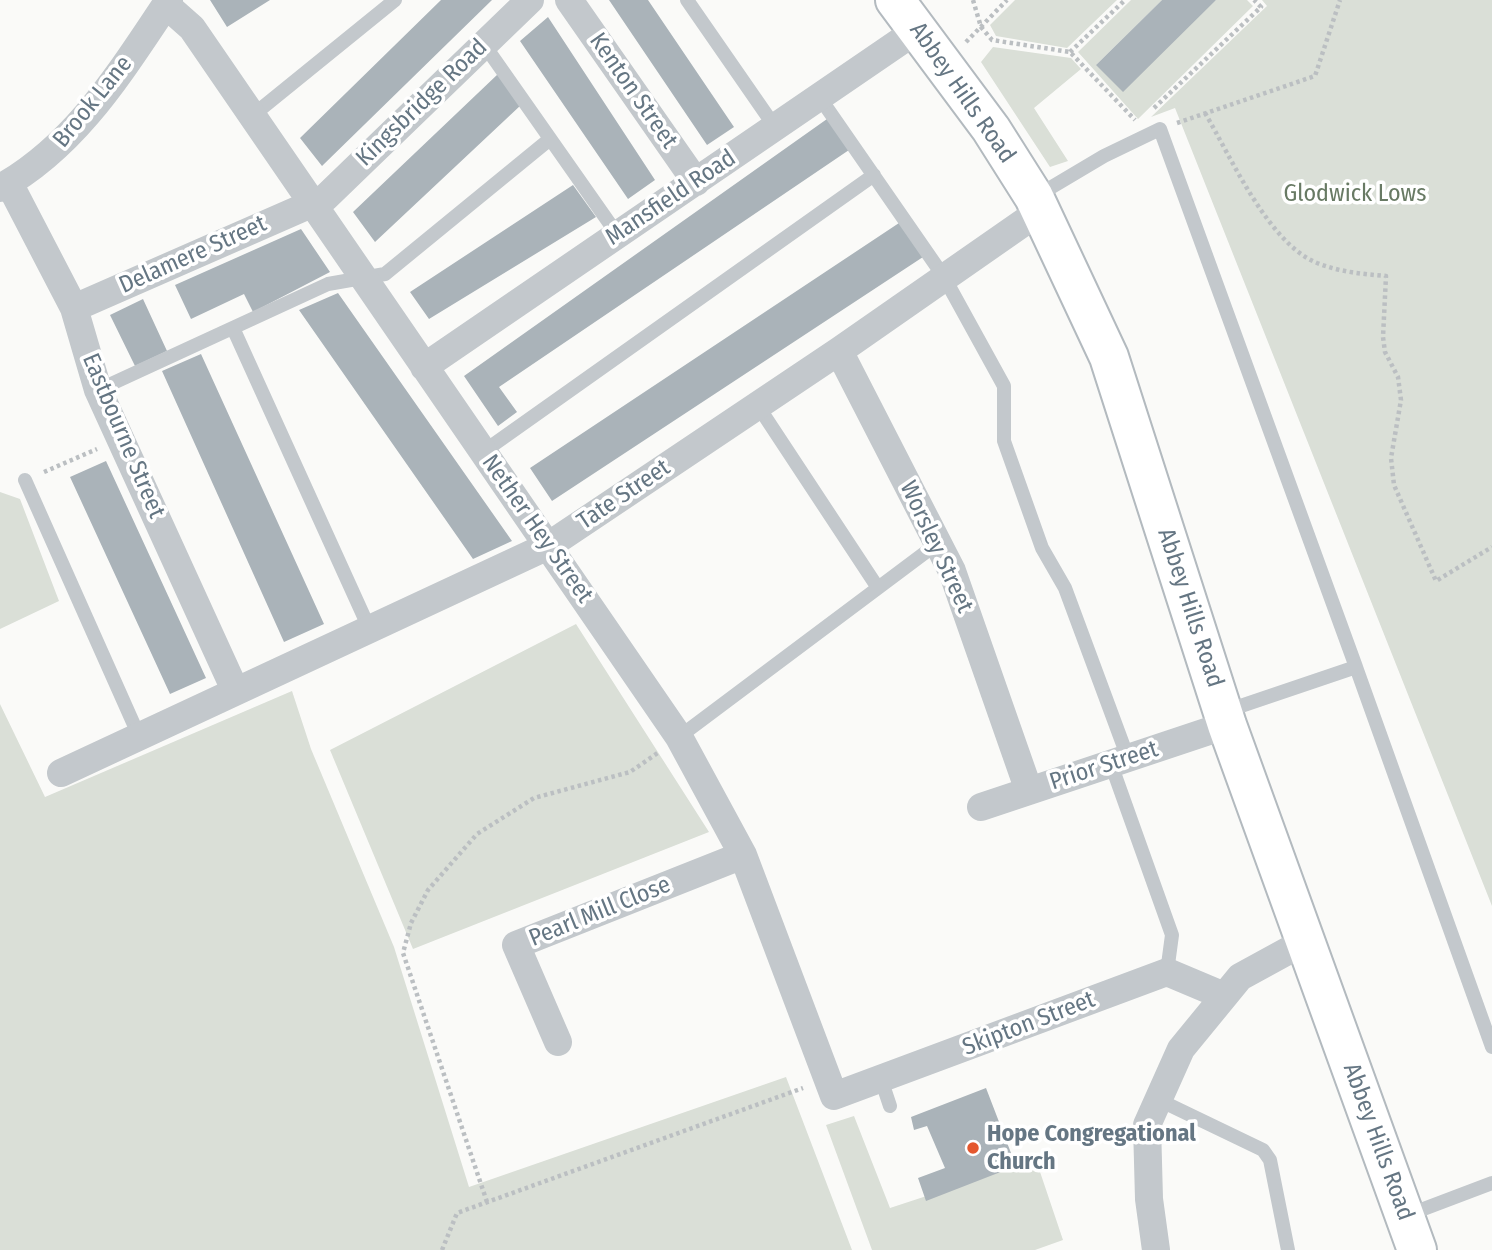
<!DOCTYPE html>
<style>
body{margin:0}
canvas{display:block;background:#fafaf8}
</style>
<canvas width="1492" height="1250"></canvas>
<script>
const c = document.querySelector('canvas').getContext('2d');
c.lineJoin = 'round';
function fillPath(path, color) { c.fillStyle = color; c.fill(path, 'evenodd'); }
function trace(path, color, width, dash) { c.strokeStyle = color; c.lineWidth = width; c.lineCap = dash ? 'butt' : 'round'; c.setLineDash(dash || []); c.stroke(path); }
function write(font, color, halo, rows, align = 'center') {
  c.font = font + ' "Fira Sans Condensed",sans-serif'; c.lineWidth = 7; c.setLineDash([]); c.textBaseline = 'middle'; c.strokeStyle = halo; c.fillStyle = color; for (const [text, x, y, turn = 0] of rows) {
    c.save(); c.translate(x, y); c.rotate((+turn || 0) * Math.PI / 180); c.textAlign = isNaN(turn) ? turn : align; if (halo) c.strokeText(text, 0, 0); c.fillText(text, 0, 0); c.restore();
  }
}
fillPath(new Path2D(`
 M1015 0H1117L1067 48 996 36 990 25Z
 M1131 0H1162L1096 65 1216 0H1247L1253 6 1138 119 1078 52Z
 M1262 0H1492V906L1175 108 1151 117 1267 6Z
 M993 47 1071 58 1081 69 1034 108 1068 161 1050 167 981 62Z
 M0 492 20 499 59 601 0 629Z
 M576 624 709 832 413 949 330 750Z
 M292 691 311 749 394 947 469 1187 786 1077 852 1250H0V704L45 797Z
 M854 1116 890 1208 1036 1160 1063 1240 1035 1250H872L826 1125Z`), '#dadfd7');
fillPath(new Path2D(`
 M210 0H270L227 27Z
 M441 0H492L322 166 300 138Z
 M609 0H648L734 127 707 145Z
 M1162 0H1216L1123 92 1096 65Z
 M548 17 655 180 628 199 520 41Z
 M498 74 521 105 375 242 353 212Z
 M827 119 849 150 499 387 517 412 498 426 464 376Z
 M573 185 596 217 429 319 410 292Z
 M899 223 923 257 552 501 530 468Z
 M301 229 330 272 253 312 244 294 191 319 175 285Z
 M338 293 512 541 473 559 299 310Z
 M143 299 167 351 135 366 110 315Z
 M201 354 324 624 284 642 162 371Z
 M106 461 206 678 170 694 70 477Z
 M986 1088 1016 1166 926 1201 918 1178 945 1168 927 1126 914 1130 911 1117Z`), '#aab3b9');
const secondary = new Path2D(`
 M895 0 991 129 1034 197 1109 357 1227 725 1417 1250`);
trace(secondary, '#b3babf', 42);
trace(new Path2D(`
 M973 0 981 27 992 40 1070 52 1135 120
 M966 42 1007 0
 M1070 52 1125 0
 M1154 108 1261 7 1254 0
 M1205 113C1231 157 1268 243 1317 263 1340 272 1362 274 1386 276L1383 337 1385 352 1398 377 1401 400 1391 458 1394 485 1436 581 1492 547
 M1177 123 1315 76 1340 0
 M44 472 97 449
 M487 1202 403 953 411 923 428 890 477 834 534 798 630 772 659 752
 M442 1250 457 1213 803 1088`), '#bbbfc2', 4.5, [3.5, 3.5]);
trace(new Path2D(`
 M687 0 775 127
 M483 43 617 234
 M820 98 944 277 1004 386V441L1042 548 1065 588 1128 758
 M252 116 395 0
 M1035 197 1104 156 1160 129 1356 667 1223 712
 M233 328 370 630
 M98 390 328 284 385 274 550 139
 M758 406 878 588
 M483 452 874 175
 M25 480 139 736
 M1356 667 1492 1047
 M679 737 938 543
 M1111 764 1172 935 1167 972
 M881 1079 890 1106
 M1159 1100 1263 1150 1270 1160 1288 1250
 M1405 1216 1492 1183`), '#c3c8cc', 14);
trace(new Path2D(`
 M569 0 696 182
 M166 5 192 28 679 737 743 855 834 1096 1167 972 1224 996
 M9 183 74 308 98 390 235 690
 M0 188C77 145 121 71 169 0
 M74 308 325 198 530 0
 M839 351 952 571 1029 791
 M424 367 917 30
 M61 773 548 546 839 351 1040 211
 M981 807 1227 725
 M558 1042 516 945 743 855
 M1156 1250 1149 1199 1147 1125 1181 1049 1240 977 1304 942`), '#c3c8cc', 28);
trace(secondary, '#fff', 38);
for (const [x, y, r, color] of [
 [973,1148,7,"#e4572e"]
]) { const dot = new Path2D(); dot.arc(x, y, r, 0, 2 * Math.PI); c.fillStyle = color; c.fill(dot); trace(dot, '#fff', 2.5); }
write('24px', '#657683', '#fff', [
 ["Kenton Street",633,91,55],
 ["Abbey Hills Road",962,93,55],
 ["Brook Lane",93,102,-51],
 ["Kingsbridge Road",422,103,-44],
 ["Mansfield Road",671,198,-34],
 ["Delamere Street",193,255,-24],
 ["Eastbourne Street",123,436,67],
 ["Tate Street",624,495,-34],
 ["Nether Hey Street",537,529,55],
 ["Worsley Street",936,547,65],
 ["Abbey Hills Road",1190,608,72],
 ["Prior Street",1104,766,-18],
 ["Pearl Mill Close",600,912,-22],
 ["Skipton Street",1029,1024,-21],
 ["Abbey Hills Road",1378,1142,70]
]);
write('24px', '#687a64', '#fff', [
 ["Glodwick Lows",1355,194]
]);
write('bold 24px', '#657683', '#fff', [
 ["Hope Congregational",987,1134],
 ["Church",987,1162]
], 'left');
</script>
